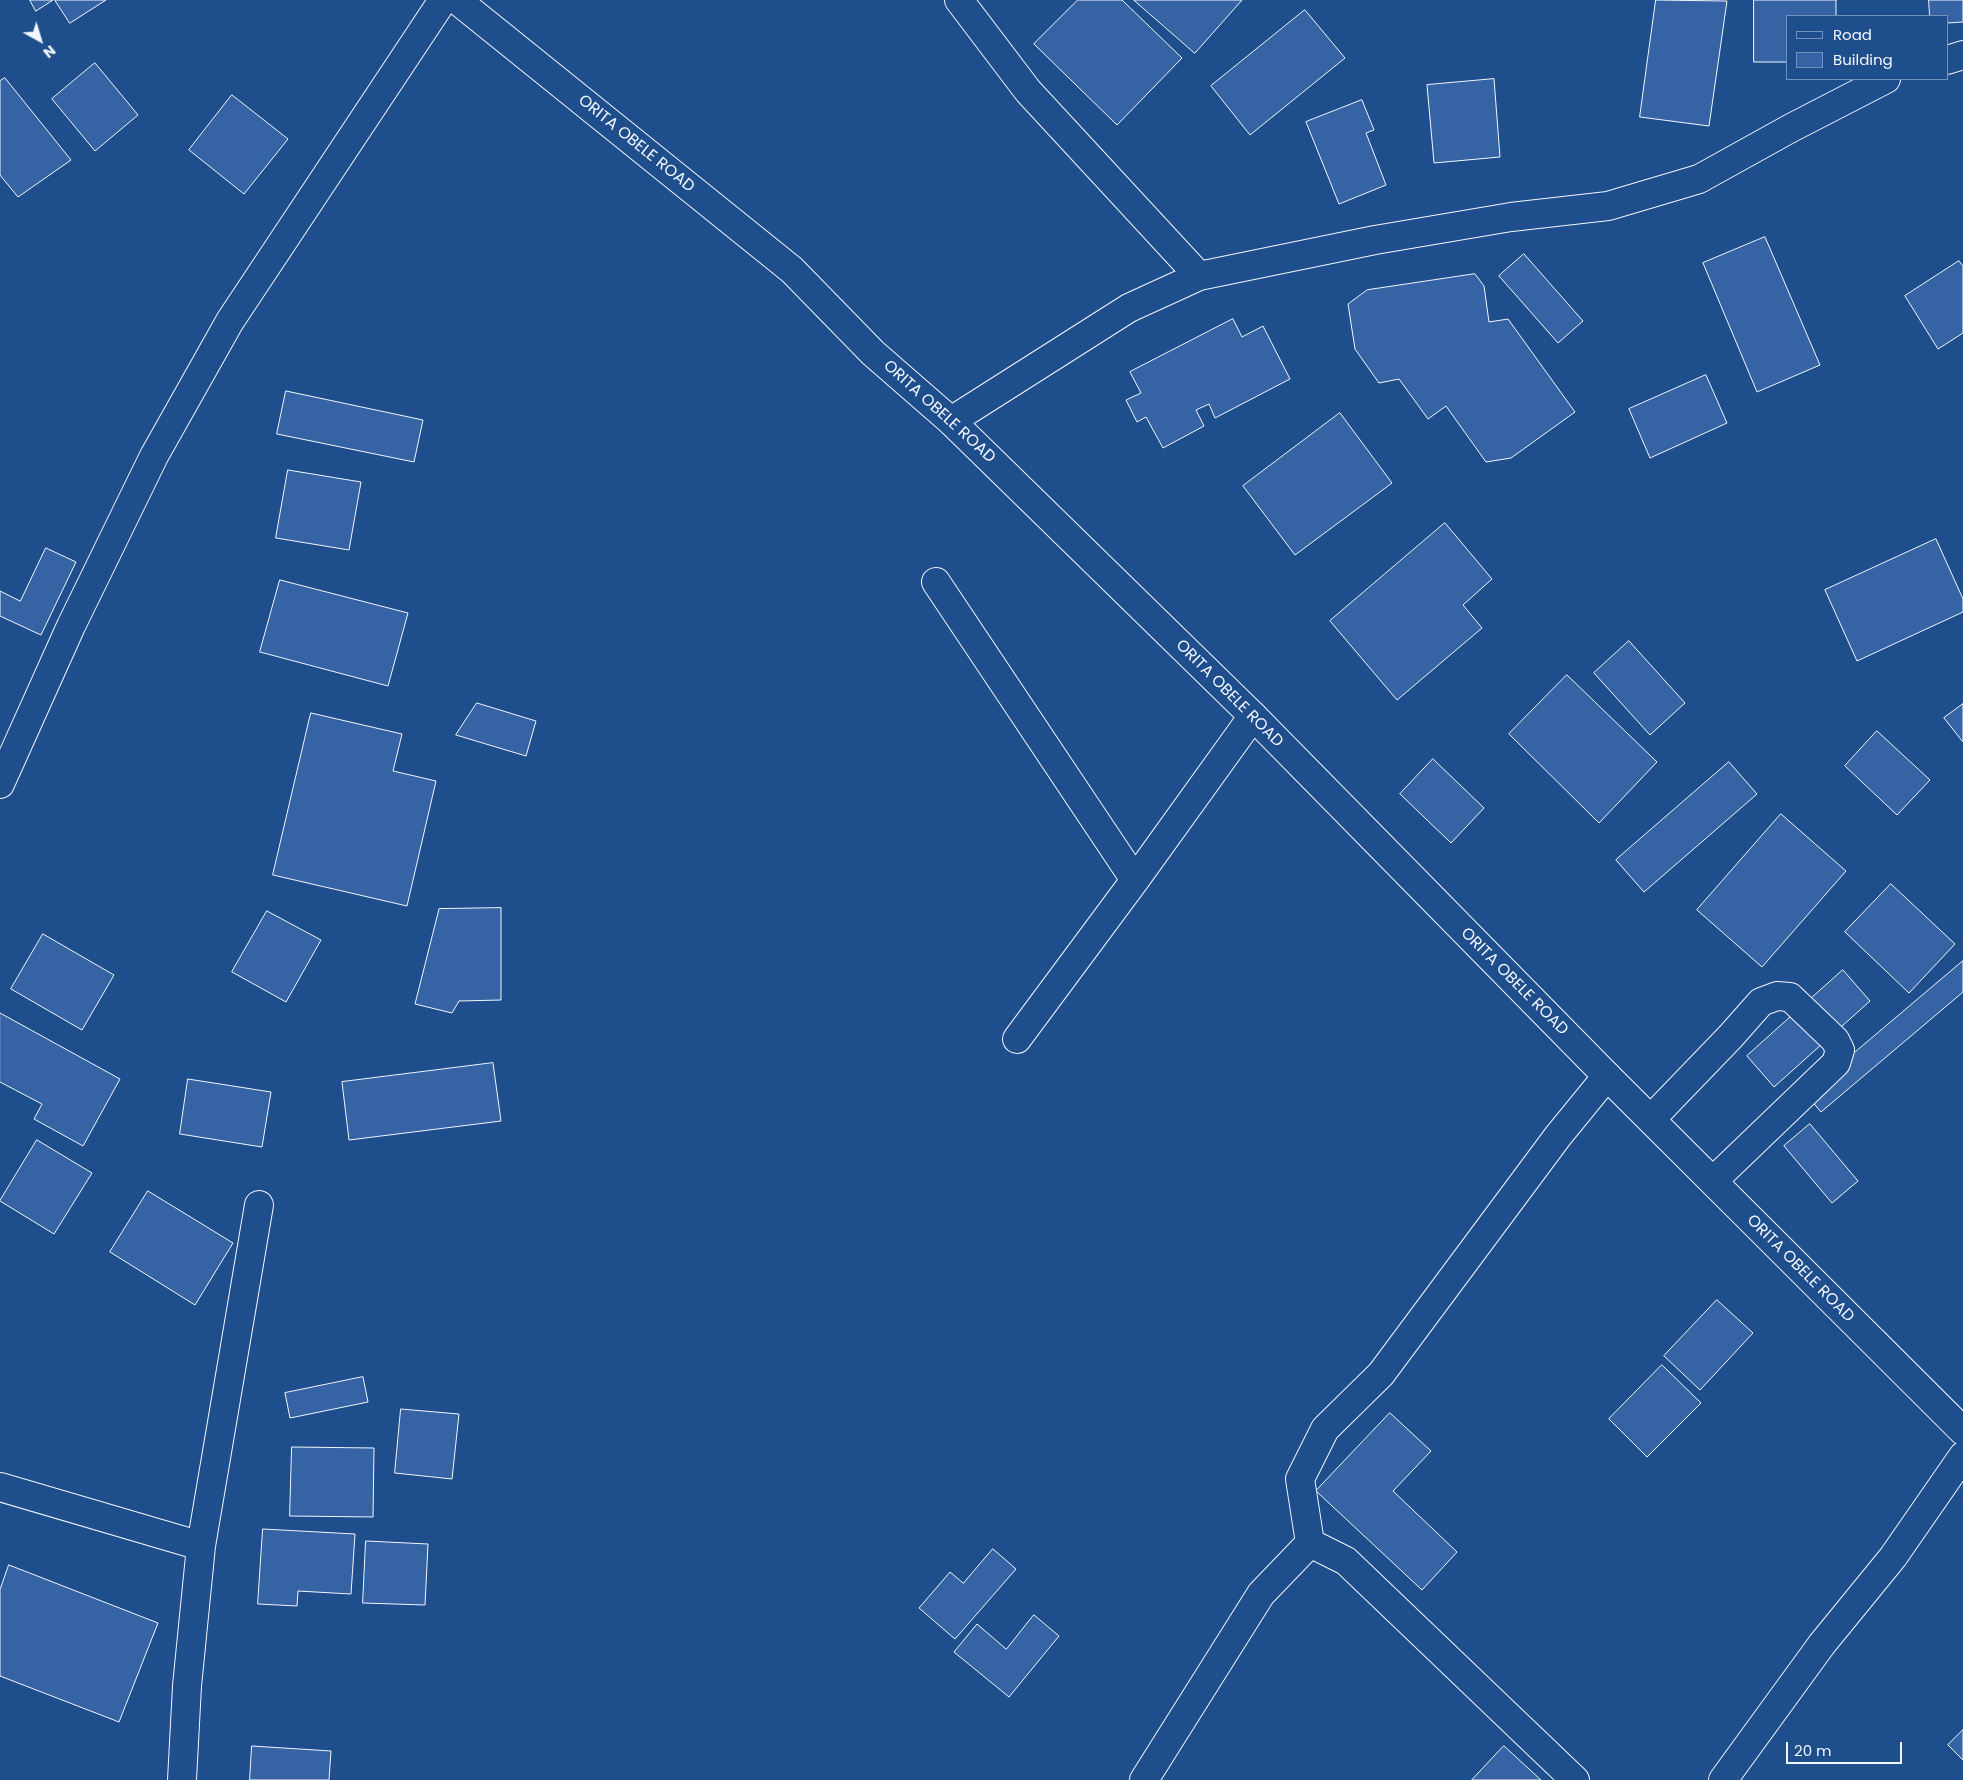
<!DOCTYPE html>
<style>
body{margin:0}
#map{position:relative;width:1963px;height:1780px;overflow:hidden;background:#1f4e8c;font-family:Poppins,sans-serif}
canvas{display:block}
.legend{position:absolute;left:1786px;top:15px;width:162px;height:65px;box-sizing:border-box;background:#1f4e8c;border:1px solid #7391ba;margin:0;padding:6px 9px;list-style:none;font-size:15px;color:#f2f6ff}
.legend li{display:flex;align-items:center;gap:10px;height:25px}
.legend b{width:25px;border:1px solid #7391ba}
.north{position:absolute;left:15px;top:15px;width:50px;height:50px;-webkit-text-stroke:4px #1f4e8c;paint-order:stroke;rotate:141deg;font-size:14px;font-weight:700;line-height:20px;text-align:center;color:#f2f6ff}
.north::after{content:'';display:block;margin:auto;width:18px;height:22px;background:#f2f6ff;clip-path:polygon(50% 0,100% 100%,50% 72%,0 100%)}
.scale{position:absolute;left:1786px;top:1742px;width:116px;height:22px;box-sizing:border-box;border:2px solid #f2f6ff;border-top:0;padding-left:6px;font-size:15px;line-height:18px;white-space:nowrap;color:#f2f6ff;-webkit-text-stroke:4px #1f4e8c;paint-order:stroke}
</style>
<div id="map">
<canvas width="1963" height="1780"></canvas>
<ul class="legend">
<li><b style="height:6px;background:#1f4e8c"></b>Road</li>
<li><b style="height:14px;background:#3563a3"></b>Building</li>
</ul>
<div class="north">N</div>
<div class="scale">20 m</div>
</div>
<script>
const c = document.querySelector('canvas').getContext('2d');
c.lineJoin = 'round';
function fillPath(path, color) { c.fillStyle = color; c.fill(path, 'evenodd'); }
function trace(path, color, width, dash) { c.strokeStyle = color; c.lineWidth = width; c.lineCap = dash ? 'butt' : 'round'; c.setLineDash(dash || []); c.stroke(path); }
function write(font, color, halo, rows, align = 'center') {
  c.font = font + ' Poppins,sans-serif'; c.lineWidth = 4; c.setLineDash([]); c.textBaseline = 'middle'; c.strokeStyle = halo; c.fillStyle = color; for (const [text, x, y, turn = 0] of rows) {
    c.save(); c.translate(x, y); c.rotate((+turn || 0) * Math.PI / 180); c.textAlign = isNaN(turn) ? turn : align; if (halo) c.strokeText(text, 0, 0); c.fillText(text, 0, 0); c.restore();
  }
}
const building = new Path2D(`
 M30 0H53L36 11Z
 M55 0H106L70 23Z
 M1078 0H1122L1182 58 1117 125 1034 44Z
 M1134 0H1242L1195 53Z
 M1656 0 1727 1 1709 126 1640 117Z
 M1754 0H1836V16H1787V62H1754Z
 M1929 0H1963V22L1947 23V16H1930Z
 M1305 10 1345 58 1250 135 1211 86Z
 M95 63 138 115 95 151 52 99Z
 M5 78 71 160 18 197 0 175V81Z
 M1494 79 1500 157 1434 163 1427 85Z
 M232 95 288 139 244 194 189 150Z
 M1362 100 1374 130 1366 133 1386 185 1339 204 1306 122Z
 M1765 237 1820 365 1757 392 1703 263Z
 M1524 254 1583 321 1558 343 1499 276Z
 M1959 261 1963 266V333L1938 349 1905 296Z
 M1475 274 1484 286 1489 322 1508 319 1575 412 1511 458 1486 462 1446 406 1428 419 1399 379 1379 383 1355 349 1348 304 1367 290Z
 M1233 319 1242 337 1263 326 1290 379 1215 418 1209 404 1196 410 1204 426 1163 448 1146 417 1137 422 1126 400 1141 393 1130 372Z
 M1706 375 1727 423 1650 458 1629 409Z
 M286 391 423 420 414 462 277 434Z
 M1340 413 1392 483 1295 555 1243 486Z
 M288 470 361 482 349 550 276 538Z
 M1445 523 1492 579 1463 605 1482 628 1397 700 1330 621Z
 M1936 539 1963 599V612L1857 661 1825 590Z
 M46 548 76 562 41 635 0 616V591L20 601Z
 M280 580 408 613 388 686 260 652Z
 M1629 641 1685 703 1650 735 1594 673Z
 M1567 675 1657 762 1599 823 1509 734Z
 M477 703 536 721 526 756 456 735Z
 M1963 704V742L1944 718Z
 M311 713 402 734 393 771 436 781 407 906 273 875Z
 M1877 731 1930 780 1897 815 1845 766Z
 M1433 759 1484 808 1451 843 1400 794Z
 M1729 762 1757 794 1644 892 1616 860Z
 M1781 814 1846 871 1762 967 1697 910Z
 M1891 884 1955 944 1909 993 1845 932Z
 M501 908V1000L459 1001 452 1013 415 1004 439 909Z
 M267 911 321 940 286 1002 232 972Z
 M43 934 114 975 82 1030 11 989Z
 M1963 961V992L1821 1112 1806 1094Z
 M1843 970 1870 1001 1774 1087 1747 1056Z
 M0 1013 120 1079 83 1146 34 1119 42 1104 0 1082Z
 M493 1063 501 1121 349 1140 342 1082Z
 M188 1079 271 1092 262 1147 180 1134Z
 M1810 1124 1858 1181 1832 1203 1784 1146Z
 M37 1140 92 1173 54 1234 0 1201Z
 M148 1191 233 1243 195 1305 110 1252Z
 M1717 1300 1753 1333 1700 1390 1664 1356Z
 M1662 1365 1701 1403 1647 1457 1609 1419Z
 M363 1377 368 1402 290 1418 285 1393Z
 M401 1409 459 1414 452 1479 395 1473Z
 M1390 1413 1431 1451 1393 1491 1457 1552 1422 1590 1316 1491Z
 M292 1447 374 1448 373 1517 290 1516Z
 M263 1529 355 1534 351 1594 298 1591 297 1606 258 1604Z
 M366 1541 428 1544 425 1605 363 1603Z
 M993 1549 1016 1569 955 1639 919 1608 950 1572 963 1583Z
 M9 1565 158 1623 119 1722 0 1676V1590Z
 M1034 1615 1059 1636 1009 1697 954 1652 977 1624 1006 1649Z
 M1963 1730V1760L1948 1745Z
 M252 1746 331 1751 329 1780H250Z
 M1504 1746 1541 1780H1472Z`);
fillPath(building, '#3563a3');
trace(building, '#f2f6ff', 1);
const minor = new Path2D(`
 M959 0 1028 91 1199 276
 M1947 60 1963 55
 M951 421 1129 308 1199 276 1375 240 1511 217 1608 206 1699 179 1791 128 1886 79
 M936 582 1135 880
 M0 784 71 626 154 456 230 321 443 0
 M1017 1039 1135 880 1253 716
 M1651 1119 1730 1037 1761 1002 1777 996 1790 997 1835 1040 1840 1050 1836 1063 1713 1181
 M0 1487 201 1546
 M1310 1543 1300 1479 1325 1429 1381 1374 1558 1136 1607 1076
 M182 1780 187 1686 201 1546 259 1205
 M1144 1780 1261 1594 1310 1543 1346 1561 1575 1780
 M1723 1780 1822 1644 1893 1557 1963 1456`);
const major = new Path2D(`
 M457 0 792 270 873 353 951 421 1253 716 1607 1076 1963 1431`);
trace(minor, '#f2f6ff', 30);
trace(major, '#f2f6ff', 30);
trace(minor, '#1f4e8c', 28);
trace(major, '#1f4e8c', 28);
write('16px', '#f2f6ff', '#1f4e8c', [
 ["ORITA OBELE ROAD",636,144,39],
 ["ORITA OBELE ROAD",939,412,42],
 ["ORITA OBELE ROAD",1229,694,45],
 ["ORITA OBELE ROAD",1514,982,45],
 ["ORITA OBELE ROAD",1800,1269,45]
]);
</script>
